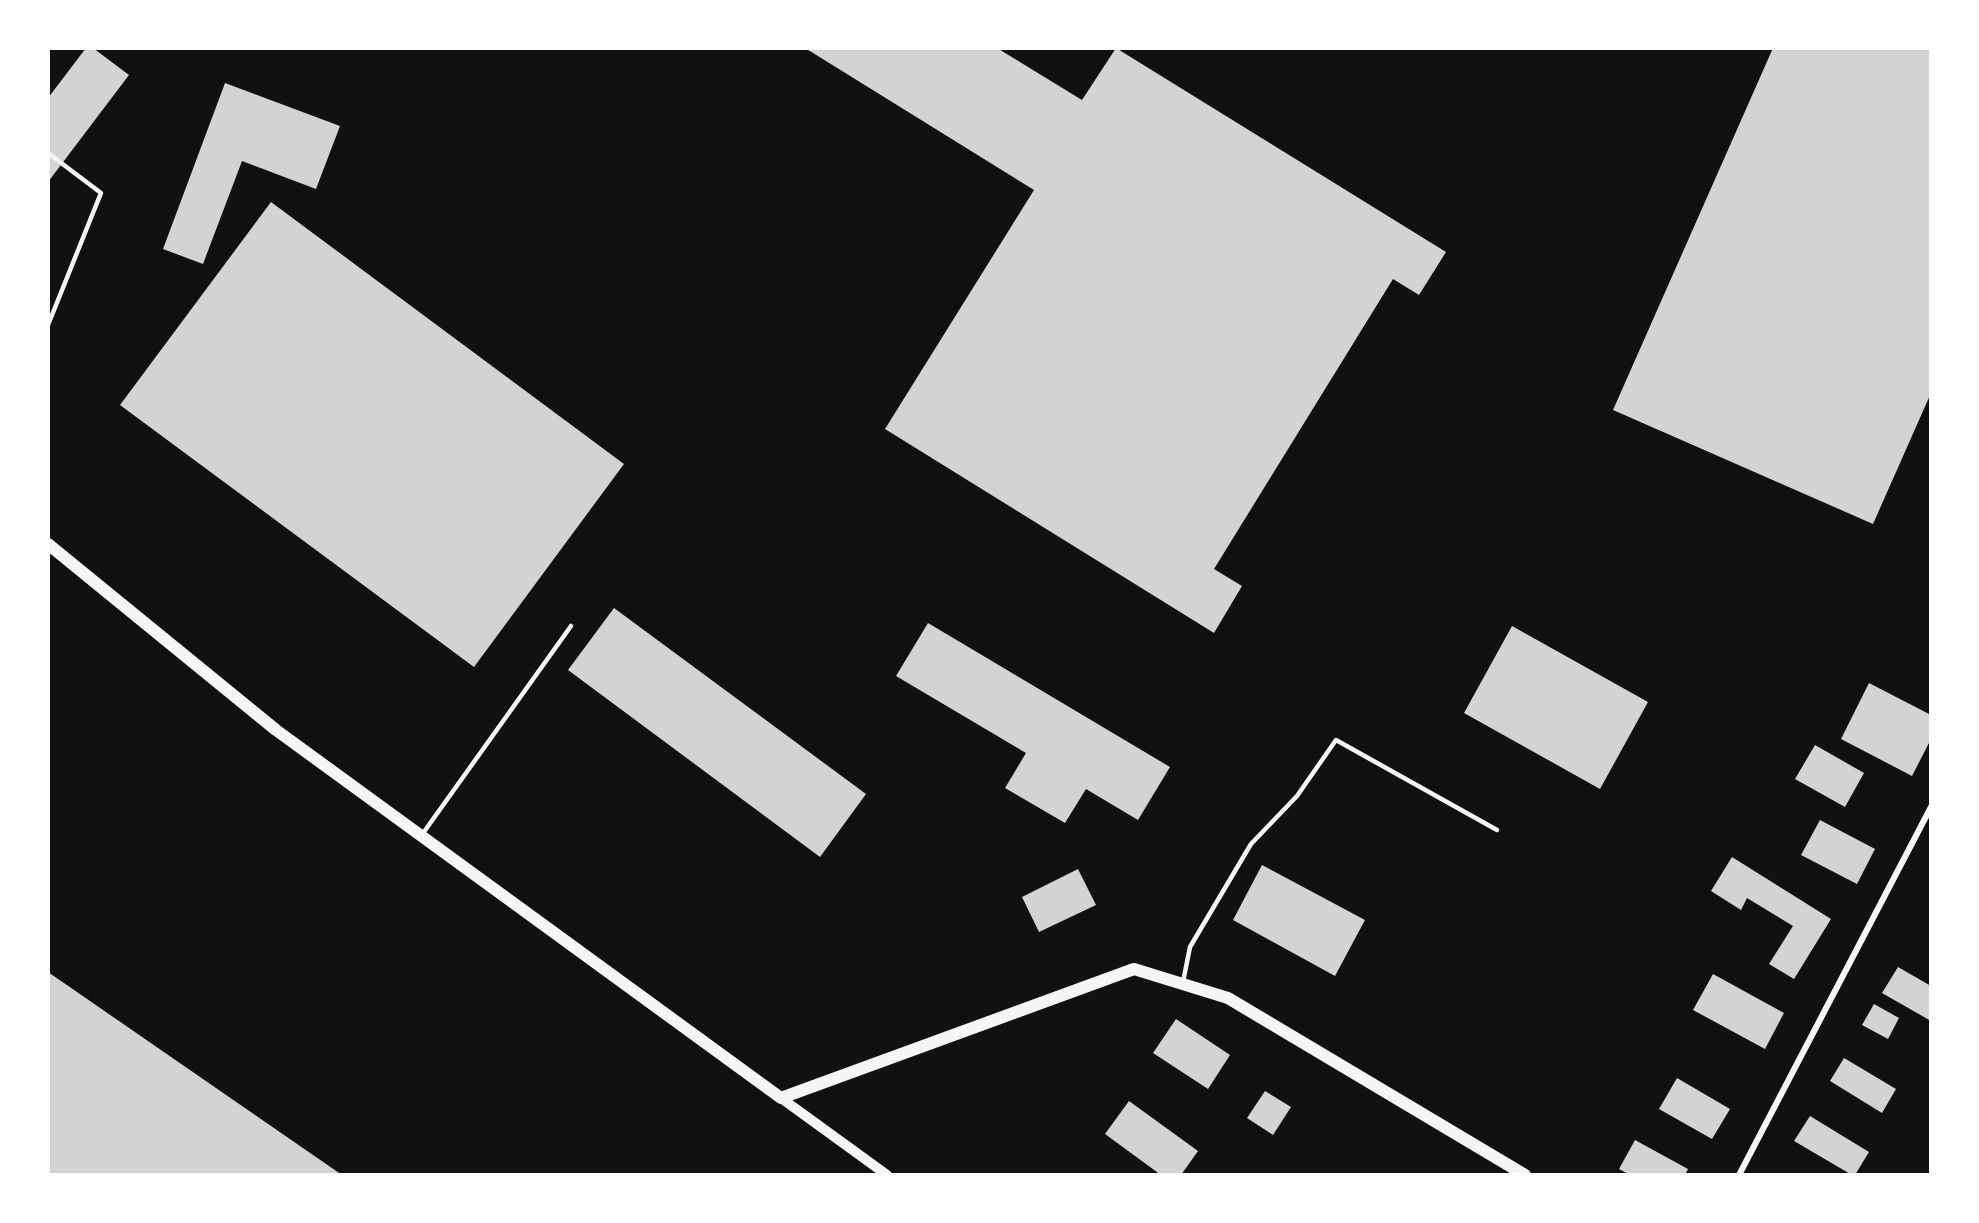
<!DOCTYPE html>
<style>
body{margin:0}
#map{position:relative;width:1979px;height:1223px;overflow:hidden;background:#111;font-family:"Noto Serif",serif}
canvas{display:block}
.frame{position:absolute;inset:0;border:50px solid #fff;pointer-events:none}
</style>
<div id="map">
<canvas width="1979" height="1223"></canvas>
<div class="frame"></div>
</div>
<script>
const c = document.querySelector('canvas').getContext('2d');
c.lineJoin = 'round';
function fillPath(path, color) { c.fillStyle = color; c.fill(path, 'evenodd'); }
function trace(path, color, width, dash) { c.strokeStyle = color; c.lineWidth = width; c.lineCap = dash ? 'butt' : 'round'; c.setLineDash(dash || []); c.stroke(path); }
fillPath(new Path2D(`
 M86 48H93L129 75 48 182V98Z
 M805 48H997L1082 100 1116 48 1446 252 1419 295 1393 279 1214 569 1242 586 1214 633 885 429 1034 190Z
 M1773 48H1931V393L1873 524 1613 410Z
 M225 83 340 126 316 189 242 161 203 264 163 249Z
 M271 202 624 464 474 667 120 405Z
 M614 608 866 794 820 857 568 670Z
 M928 623 1170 767 1138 820 1086 789 1065 823 1005 788 1026 753 896 676Z
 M1512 626 1648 702 1600 789 1464 713Z
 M1869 683 1931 715V739L1912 776 1841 739Z
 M1815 745 1864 773 1845 807 1795 779Z
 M1820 820 1875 849 1857 884 1801 855Z
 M1732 857 1831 919 1794 979 1769 964 1793 926 1747 898 1741 910 1711 891Z
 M1262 865 1365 920 1335 976 1233 920Z
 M1078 869 1096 905 1039 932 1022 897Z
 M1898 967 1931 986V1021L1882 993Z
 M48 972 342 1175H48Z
 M1713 974 1784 1013 1765 1049 1693 1010Z
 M1874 1004 1899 1018 1888 1039 1862 1025Z
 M1176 1019 1230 1055 1208 1089 1153 1053Z
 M1844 1058 1896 1089 1882 1113 1830 1081Z
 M1677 1078 1730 1109 1712 1139 1659 1109Z
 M1265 1091 1291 1107 1273 1135 1247 1118Z
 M1129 1101 1198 1151 1181 1175H1161L1105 1134Z
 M1810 1116 1869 1152 1855 1175H1852L1794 1141Z
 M1635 1140 1688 1169 1685 1175H1630L1619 1169Z`), '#d3d3d3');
trace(new Path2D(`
 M48 153 101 193 48 325
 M421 836 571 626
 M1183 982 1190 947 1251 844 1297 796 1336 740 1497 830`), '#f5f5f5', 4.5);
trace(new Path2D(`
 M1739 1175 1931 807`), '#f5f5f5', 6);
trace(new Path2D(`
 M781 1098 887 1175`), '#f5f5f5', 10);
trace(new Path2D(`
 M48 544 276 730 781 1098 1134 969 1228 998 1525 1175`), '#f5f5f5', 12);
</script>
